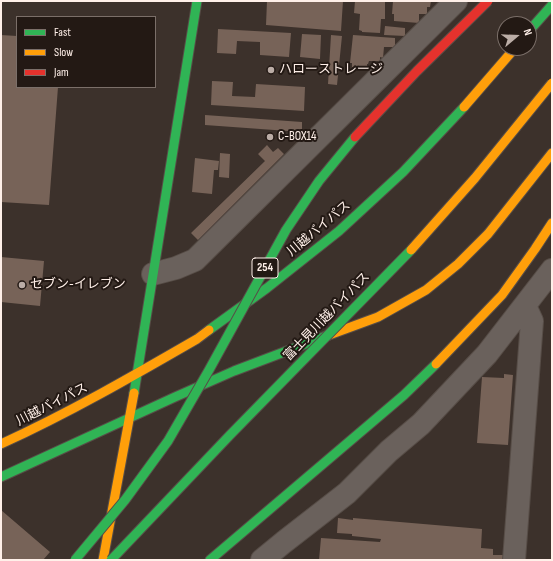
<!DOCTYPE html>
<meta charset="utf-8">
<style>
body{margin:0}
#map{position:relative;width:553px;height:561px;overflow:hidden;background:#3c312b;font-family:"Sofia Sans Condensed",sans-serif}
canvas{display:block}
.frame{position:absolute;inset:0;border:2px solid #fff0e9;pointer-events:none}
.legend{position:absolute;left:16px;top:16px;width:140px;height:72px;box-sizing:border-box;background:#231914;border:1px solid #7b6f69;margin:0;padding:5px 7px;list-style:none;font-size:12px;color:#fff0e9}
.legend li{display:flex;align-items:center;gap:8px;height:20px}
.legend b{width:20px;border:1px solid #7b6f69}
.north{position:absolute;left:497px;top:16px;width:40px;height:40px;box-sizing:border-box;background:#231914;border:1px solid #7b6f69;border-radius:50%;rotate:71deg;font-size:11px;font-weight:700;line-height:16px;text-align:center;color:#fff0e9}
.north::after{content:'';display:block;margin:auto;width:14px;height:18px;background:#bbada6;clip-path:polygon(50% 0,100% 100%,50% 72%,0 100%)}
</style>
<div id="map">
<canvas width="553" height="561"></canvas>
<div class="frame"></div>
<ul class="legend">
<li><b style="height:5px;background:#30b455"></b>Fast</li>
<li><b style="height:5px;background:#ff9f0a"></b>Slow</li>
<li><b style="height:5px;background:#e5322d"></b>Jam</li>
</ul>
<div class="north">N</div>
</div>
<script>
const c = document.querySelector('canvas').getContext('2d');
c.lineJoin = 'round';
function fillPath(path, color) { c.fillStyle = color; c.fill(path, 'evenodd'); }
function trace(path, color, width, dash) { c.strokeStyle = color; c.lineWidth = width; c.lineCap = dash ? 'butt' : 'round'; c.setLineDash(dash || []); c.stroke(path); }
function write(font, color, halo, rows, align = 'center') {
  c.font = font + ' "Sofia Sans Condensed","Noto Sans JP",sans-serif'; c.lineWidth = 4; c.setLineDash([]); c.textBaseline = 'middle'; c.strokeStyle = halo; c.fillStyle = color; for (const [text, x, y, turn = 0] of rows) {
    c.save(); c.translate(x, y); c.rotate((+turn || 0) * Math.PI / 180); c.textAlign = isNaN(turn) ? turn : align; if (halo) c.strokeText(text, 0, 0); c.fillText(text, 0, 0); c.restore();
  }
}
fillPath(new Path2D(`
 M267 1H343L341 31 266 25Z
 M355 1 385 2V19H381L380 33 362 32V31L359 30 360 14 354 13Z
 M393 1H431L430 7H427V14H419V23L394 21V14H392Z
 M385 26 405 28V36L384 35Z
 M218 29 291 33 289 57 260 55V42L237 41 236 54 217 53Z
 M302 34 321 35 320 59 300 57Z
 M1 35 17 36V87H58L49 205 1 202Z
 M331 35 342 36 337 85 328 84Z
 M353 35 395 38V47H384L383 58 380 57V61H369L368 64H367V68L352 67V63H350Z
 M212 81 233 82 232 96 255 97 256 84 305 87 304 111 211 105Z
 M205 115 302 122V132L205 125Z
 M267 145 273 152 278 148 284 154 198 240 191 233 265 161 258 154Z
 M220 153 230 154 229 178 219 177Z
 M195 158 219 161 218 170H214L212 194 192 192Z
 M1 257 44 261 40 306 1 302Z
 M504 374 513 375 508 445 477 443 482 377 504 378Z
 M1 510 50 552 43 560H1Z
 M338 518 353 520V518L482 529 481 548 493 549V555H503V560H319L321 538 380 542 381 539 352 536V534L337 533Z`), '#776358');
const street = new Path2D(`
 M153 274 176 268 195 260 456 1
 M262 560 284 542 347 493 389 451 421 424 487 354 552 270
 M514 560 532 321 525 306`);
const fast = new Path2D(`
 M529 31 552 5
 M209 330 267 288 339 231 403 172 464 107
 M134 393 197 1
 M1 477 175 397 234 371 329 335
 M210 560 404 395 436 364`);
const slow = new Path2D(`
 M464 107 515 48
 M329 335 378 317 426 290 458 264 488 234 552 153
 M436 364 502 295 535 249 552 223
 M1 444C69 413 133 376 197 339L209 330
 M103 560 134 393`);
trace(street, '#574d47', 24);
trace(fast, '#574d47', 11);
trace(slow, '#574d47', 11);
trace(street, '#6a615c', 22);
trace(fast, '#30b455', 9);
trace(slow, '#ff9f0a', 9);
const fastBridge = new Path2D(`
 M75 560 125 500 168 441 209 370 286 230 319 181 355 137
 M111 560 230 435 411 250`);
const slowBridge = new Path2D(`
 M411 250 475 178 552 83`);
const jamBridge = new Path2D(`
 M355 137 417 71 488 1`);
trace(fastBridge, '#574d47', 11, []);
trace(slowBridge, '#574d47', 11, []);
trace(jamBridge, '#574d47', 11, []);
trace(fastBridge, '#30b455', 9);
trace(slowBridge, '#ff9f0a', 9);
trace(jamBridge, '#e5322d', 9);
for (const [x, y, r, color] of [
 [271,70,4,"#bbada6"],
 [270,137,4,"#bbada6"],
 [22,285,4,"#bbada6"]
]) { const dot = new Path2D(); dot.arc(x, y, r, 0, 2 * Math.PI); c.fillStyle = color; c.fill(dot); trace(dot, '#231914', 1.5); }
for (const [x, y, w] of [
 [265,268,26]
]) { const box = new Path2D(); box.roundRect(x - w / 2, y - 10, w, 20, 3); c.fillStyle = '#231914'; c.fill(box); trace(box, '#fff0e9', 1); }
write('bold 12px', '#fff0e9', null, [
 ["254",265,268]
]);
write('13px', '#fff0e9', '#231914', [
 ["ハローストレージ",279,70],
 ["C-BOX14",278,137],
 ["セブン-イレブン",30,285]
], 'left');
write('13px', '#fff0e9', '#231914', [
 ["川越バイパス",319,229,-40],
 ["富士見川越バイパス",327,317,-46],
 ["川越バイパス",52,405,-27]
]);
</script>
